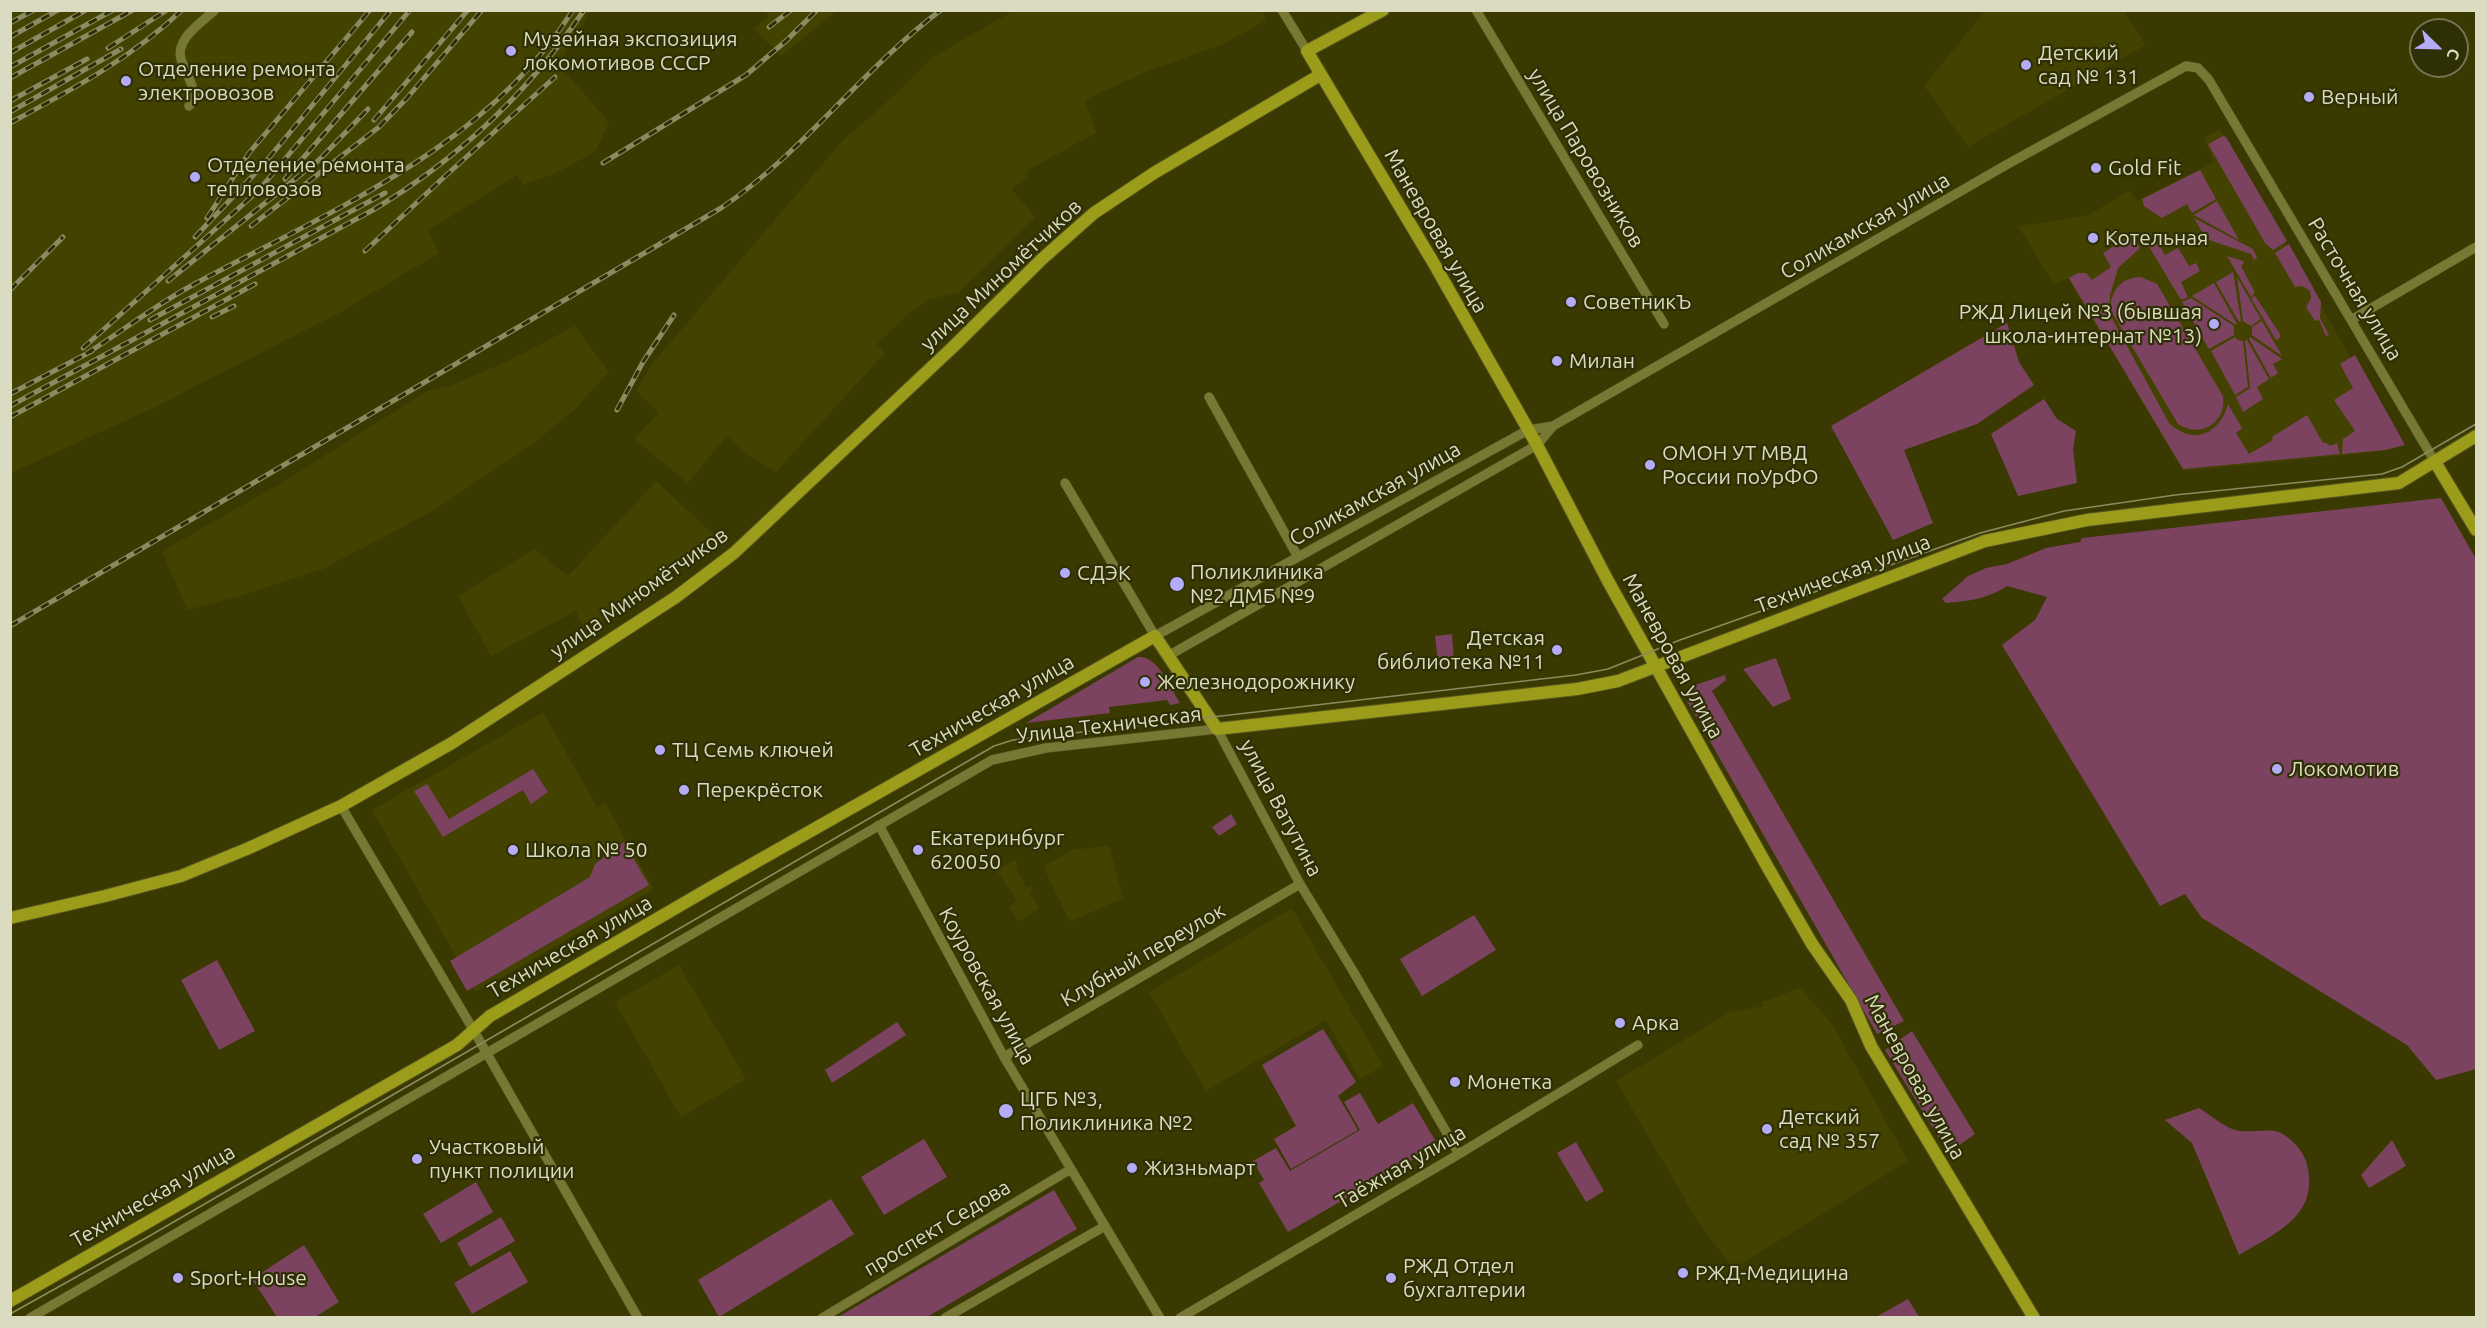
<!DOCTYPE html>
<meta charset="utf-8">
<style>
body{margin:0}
#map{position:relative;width:2487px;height:1328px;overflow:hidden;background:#3a3901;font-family:Ubuntu,sans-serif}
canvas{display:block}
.frame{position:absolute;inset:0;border:12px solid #dadbc0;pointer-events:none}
.north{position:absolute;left:2409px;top:18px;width:60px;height:60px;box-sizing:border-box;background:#2f2f06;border:2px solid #737450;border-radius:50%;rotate:113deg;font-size:16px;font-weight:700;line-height:24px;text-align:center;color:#dadbc0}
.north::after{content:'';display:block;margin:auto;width:21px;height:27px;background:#b5acf8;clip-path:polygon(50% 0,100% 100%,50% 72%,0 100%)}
</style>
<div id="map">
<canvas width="2487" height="1328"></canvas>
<div class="frame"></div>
<div class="north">С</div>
</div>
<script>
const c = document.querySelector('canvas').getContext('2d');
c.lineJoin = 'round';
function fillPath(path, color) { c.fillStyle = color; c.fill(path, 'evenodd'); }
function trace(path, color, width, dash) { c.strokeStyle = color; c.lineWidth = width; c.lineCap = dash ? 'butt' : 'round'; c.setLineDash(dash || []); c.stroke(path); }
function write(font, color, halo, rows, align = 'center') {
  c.font = font + ' Ubuntu,sans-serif'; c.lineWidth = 4.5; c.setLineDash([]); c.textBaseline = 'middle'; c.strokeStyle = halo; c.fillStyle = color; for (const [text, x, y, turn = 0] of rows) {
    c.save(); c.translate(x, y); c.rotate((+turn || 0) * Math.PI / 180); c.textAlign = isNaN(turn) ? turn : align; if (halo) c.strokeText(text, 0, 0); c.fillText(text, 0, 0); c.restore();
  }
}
fillPath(new Path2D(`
 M1015 10H1261L1267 20 1222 45 1150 70 1085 100 1096 133 1028 170 1027 177 1012 189 1035 217 958 293 930 299 912 311 877 344 885 353 776 472 748 455 727 436 688 483 634 439 659 413 636 391 652 364 842 141 896 94 933 57Z
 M11 11H591L558 64 609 122 595 152 556 173 523 185 517 175 428 231 439 253 339 313 151 409 11 473Z
 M764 11H837L781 56 754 29 769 16Z
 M1985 11H2124L2146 45 1968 147 1924 86Z
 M2220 129 2348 353 2403 446 2385 451 2183 471 2068 278 2054 285 2018 226 2087 216 2129 190 2137 201 2214 162 2204 138Z
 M575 326 609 372 573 411 530 446 433 511 323 569 241 596 187 610 162 551 276 486 429 390 450 386 508 361Z
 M656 481 713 534 716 542 585 633 576 611 491 656 458 596 534 549 566 575H569Z
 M543 712 597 807 605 803 654 889 476 992 372 810Z
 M1109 845 1123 898 1070 922 1043 866 1073 850Z
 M1015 860 1019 866 1016 868 1027 888 1031 886 1034 891 1030 894 1040 908 1019 922 1009 907 1017 901 996 870Z
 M1292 908 1383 1066 1360 1079 1326 1020 1206 1091 1149 992Z
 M679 965 746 1079 681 1117 615 1002Z
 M1800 988 1832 1024 1908 1161 1733 1269 1697 1220 1616 1081 1730 1012 1763 1006 1762 1002Z`), '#434200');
fillPath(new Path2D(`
 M2223 136 2226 137 2287 241 2273 250 2265 243 2208 144Z
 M2200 170 2216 199 2192 213 2187 204 2162 218 2144 206 2142 199Z
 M2217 201 2239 240 2194 215Z
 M2194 218 2253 249 2257 258 2254 260 2251 254 2206 239Z
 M2131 235 2140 248 2118 268 2110 295 2109 313 2169 423C2193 446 2220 434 2228 404L2242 428 2236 433 2249 454 2273 440 2272 437 2307 415 2323 443H2327L2330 446 2337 443 2340 454 2183 469 2069 278 2078 273H2086L2092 280 2111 267 2103 253Z
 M2156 240 2165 255 2178 248 2189 266 2196 263 2200 271 2181 282 2188 297 2181 300 2148 245Z
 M2289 244 2321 302 2320 318 2329 335 2326 336 2319 320 2315 321 2306 307 2311 298 2310 291 2302 286 2295 287 2275 253Z
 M2227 256 2243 261 2244 263 2241 266 2254 291V294L2251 297Z
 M2233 272 2241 321 2239 322 2216 282Z
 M2141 277 2157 284 2223 396C2227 423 2200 439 2178 424L2111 311C2109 292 2121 277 2141 277Z
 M2237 277 2261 319 2251 326 2243 321Z
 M2214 283 2237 324 2236 325 2192 296Z
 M2255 296 2280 334V338L2276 340 2251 298Z
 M2191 298 2234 326V335L2209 349 2182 302Z
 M2262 321 2282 356 2252 335V327Z
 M2007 323 2019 362 2034 385 1977 424 1904 450 1933 523 1893 540 1831 426Z
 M2235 337 2238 340 2243 341 2248 387 2235 395 2211 351Z
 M2250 337 2282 359 2273 364 2278 373 2271 378 2249 339Z
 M2245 340H2247L2269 379 2257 387 2263 399 2243 412 2236 397 2250 388Z
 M2355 355 2405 445 2385 450 2342 454 2343 439 2355 431 2334 400 2353 388 2340 364Z
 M2044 399 2057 419 2076 431 2073 449 2077 483 2018 496 1991 434Z
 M2441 498 2476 559V1069L2436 1080 2407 1045 2202 918 2185 894 2160 906 2002 645 2035 620 2047 597 2007 586C1987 599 1969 601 1946 603L1942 599 1968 576 1986 568 2007 564 2046 548 2080 542 2082 538Z
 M1452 634 1454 661 1438 663 1435 636Z
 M1138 657C1158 655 1171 689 1180 703L1170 705 1167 700 1109 707 1110 713 1026 723Z
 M1776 658 1791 699 1773 707 1743 669Z
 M1725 675 1726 680 1712 691 1904 1021 1877 1034 1687 701 1692 686Z
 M533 769 548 792 531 804 523 790 443 837 414 791 427 784 449 819Z
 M1231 814 1237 824 1219 836 1212 827Z
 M624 842 649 885 467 991 450 961 590 877 595 864Z
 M1474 915 1496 950 1422 996 1400 959Z
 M217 960 255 1031 219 1050 181 980Z
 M897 1022 906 1035 832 1083 825 1070Z
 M1323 1029 1356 1082 1338 1096 1358 1130 1291 1169 1274 1139 1296 1126 1262 1065Z
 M1912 1031 1975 1134 1948 1153 1885 1050Z
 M1360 1093 1378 1124 1413 1103 1438 1145 1288 1232 1259 1183 1264 1180 1253 1161 1276 1148 1290 1171 1360 1130 1344 1102Z
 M2199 1108C2210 1115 2223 1126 2235 1130 2249 1134 2268 1127 2281 1133 2294 1140 2306 1154 2308 1169 2317 1217 2274 1234 2239 1255L2192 1143 2165 1120Z
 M924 1139 947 1177 884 1215 861 1177Z
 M2392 1140 2406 1166 2369 1188 2361 1175Z
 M1576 1142 1604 1191 1586 1202 1557 1153Z
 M476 1182 493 1212 441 1243 423 1214Z
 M1054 1190 1077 1229 927 1317H838Z
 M831 1199 854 1234 719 1317 698 1280Z
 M501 1217 515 1241 470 1267 457 1243Z
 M304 1245 339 1302 315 1317H277L252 1279Z
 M510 1251 528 1282 472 1314 454 1283Z
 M1908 1299 1919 1317H1876Z`), '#7c4360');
const street = new Path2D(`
 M1282 10 1307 51
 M1476 10 1664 324
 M189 106 195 95C192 82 185 71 181 59 175 39 202 22 215 10
 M2351 320 2476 247
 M1209 397 1298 557
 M1065 483 1155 636 1528 430 1553 426
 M1168 656 1537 445 1553 426 2006 165 2186 66 2198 68 2209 80 2435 462
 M341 806 474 1031 638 1318
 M879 825 1004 1057 1160 1318
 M1004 1057 1300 884
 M30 1318 992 760 1046 748 1217 729 1300 884 1353 971 1459 1154
 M822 1318 1071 1169
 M945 1318 1105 1226
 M1180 1318 1459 1154 1638 1045`);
const secondary = new Path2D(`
 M1383 10 1307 51 1433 262 1537 445 1608 581 1767 866 1812 944 1851 1000 1871 1046 2034 1318
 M2435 462 2476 530
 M10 918 105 896 181 876 249 848 341 806 452 743 676 597 734 553 954 346 1042 259 1094 213 1154 173 1320 75
 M10 1301 457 1045 490 1016 710 888 1155 636 1217 729 1577 689 1618 681 1985 541 2087 520 2399 483 2476 436`);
trace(street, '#575623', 10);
trace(secondary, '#575623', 14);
trace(street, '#777833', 9);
trace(secondary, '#9c9c1b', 12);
trace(new Path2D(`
 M10 1314 146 1238 994 746 1013 740 1576 675 1608 669 1680 640 1980 533 2064 511 2175 495 2382 474 2402 467 2476 424`), '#8b8b62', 1.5);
const rail = new Path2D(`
 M10 11 11 10
 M10 23 34 10
 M769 27 791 10
 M10 37 58 10
 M108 48 167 10
 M10 53 86 10
 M10 67 113 10
 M10 78 133 10
 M10 101 87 59
 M10 112 121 49
 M374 120 468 10
 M10 123C71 90 132 58 182 10
 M603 163 746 75 787 40 817 10
 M285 179 412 32
 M207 218 249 153 370 10
 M251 226 379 127 407 98 482 10
 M195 237 263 165 391 10
 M365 251 442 179 555 77
 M168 281 320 159 368 109
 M10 290 63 237
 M212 317 234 306
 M150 320 385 193
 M83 348 259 190 410 10
 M86 354C121 332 153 307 189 287 327 212 486 149 573 10
 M10 394 92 351
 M10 406 373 210C458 159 529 92 584 10
 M617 410 643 362 674 315
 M10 417 255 284
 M10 626 721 208C803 153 861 70 941 10`);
trace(rail, '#8b8b62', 5);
trace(rail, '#2f2f06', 3, [9]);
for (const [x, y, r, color] of [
 [511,51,6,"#b5acf8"],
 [2026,65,6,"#b5acf8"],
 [126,81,6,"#b5acf8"],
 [2309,97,6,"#b5acf8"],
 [2096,168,6,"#b5acf8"],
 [195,177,6,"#b5acf8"],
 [2093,238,6,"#b5acf8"],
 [1571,302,6,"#b5acf8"],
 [2214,324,6,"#b5acf8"],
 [1557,361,6,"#b5acf8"],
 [1650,465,6,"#b5acf8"],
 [1065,573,6,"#b5acf8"],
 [1177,584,8,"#b5acf8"],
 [1557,650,6,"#b5acf8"],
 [1145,682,6,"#b5acf8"],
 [660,750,6,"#b5acf8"],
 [2277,769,6,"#b5acf8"],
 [684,790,6,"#b5acf8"],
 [513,850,6,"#b5acf8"],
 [918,850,6,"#b5acf8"],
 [1620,1023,6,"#b5acf8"],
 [1455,1082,6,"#b5acf8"],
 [1006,1111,8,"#b5acf8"],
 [1767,1129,6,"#b5acf8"],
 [417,1159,6,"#b5acf8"],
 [1132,1168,6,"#b5acf8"],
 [1683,1273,6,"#b5acf8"],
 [178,1278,6,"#b5acf8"],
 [1391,1278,6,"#b5acf8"]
]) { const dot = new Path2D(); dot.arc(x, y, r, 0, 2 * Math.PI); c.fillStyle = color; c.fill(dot); trace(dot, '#2f2f06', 2); }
write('21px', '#dadbc0', '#2f2f06', [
 ["Музейная экспозиция",523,39],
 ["локомотивов СССР",523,63],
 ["Детский",2038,53],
 ["сад № 131",2038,77],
 ["Отделение ремонта",138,69],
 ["электровозов",138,93],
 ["Верный",2321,97],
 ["Отделение ремонта",207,165],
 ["тепловозов",207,189],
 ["Gold Fit",2108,168],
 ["Котельная",2105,238],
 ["СоветникЪ",1583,302],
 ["РЖД Лицей №3 (бывшая",2202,312,"right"],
 ["школа-интернат №13)",2202,336,"right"],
 ["Милан",1569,361],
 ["ОМОН УТ МВД",1662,453],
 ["России поУрФО",1662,477],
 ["Поликлиника",1190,572],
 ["№2 ДМБ №9",1190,596],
 ["СДЭК",1077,573],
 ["Детская",1545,638,"right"],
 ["библиотека №11",1545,662,"right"],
 ["Железнодорожнику",1157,682],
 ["ТЦ Семь ключей",672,750],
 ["Локомотив",2289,769],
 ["Перекрёсток",696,790],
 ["Екатеринбург",930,838],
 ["620050",930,862],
 ["Школа № 50",525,850],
 ["Арка",1632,1023],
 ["Монетка",1467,1082],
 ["ЦГБ №3,",1020,1099],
 ["Поликлиника №2",1020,1123],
 ["Детский",1779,1117],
 ["сад № 357",1779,1141],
 ["Участковый",429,1147],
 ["пункт полиции",429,1171],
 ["Жизньмарт",1144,1168],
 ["РЖД Отдел",1403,1266],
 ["бухгалтерии",1403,1290],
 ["РЖД-Медицина",1695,1273],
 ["Sport-House",190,1278]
], 'left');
write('21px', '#dadbc0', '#2f2f06', [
 ["улица Паровозников",1586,158,59],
 ["Соликамская улица",1865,226,-30],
 ["Маневровая улица",1436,231,60],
 ["улица Миномётчиков",1001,275,-43],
 ["Расточная улица",2355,289,59],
 ["Соликамская улица",1375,494,-29],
 ["Техническая улица",1843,574,-21],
 ["улица Миномётчиков",639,593,-35],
 ["Маневровая улица",1673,656,61],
 ["Техническая улица",992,706,-30],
 ["Улица Техническая",1109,725,-7],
 ["улица Ватутина",1281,808,62],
 ["Техническая улица",570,947,-30],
 ["Клубный переулок",1143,955,-30],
 ["Коуровская улица",987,986,61],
 ["Маневровая улица",1915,1077,61],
 ["Таёжная улица",1401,1167,-30],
 ["Техническая улица",153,1196,-30],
 ["проспект Седова",937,1228,-31]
]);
</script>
